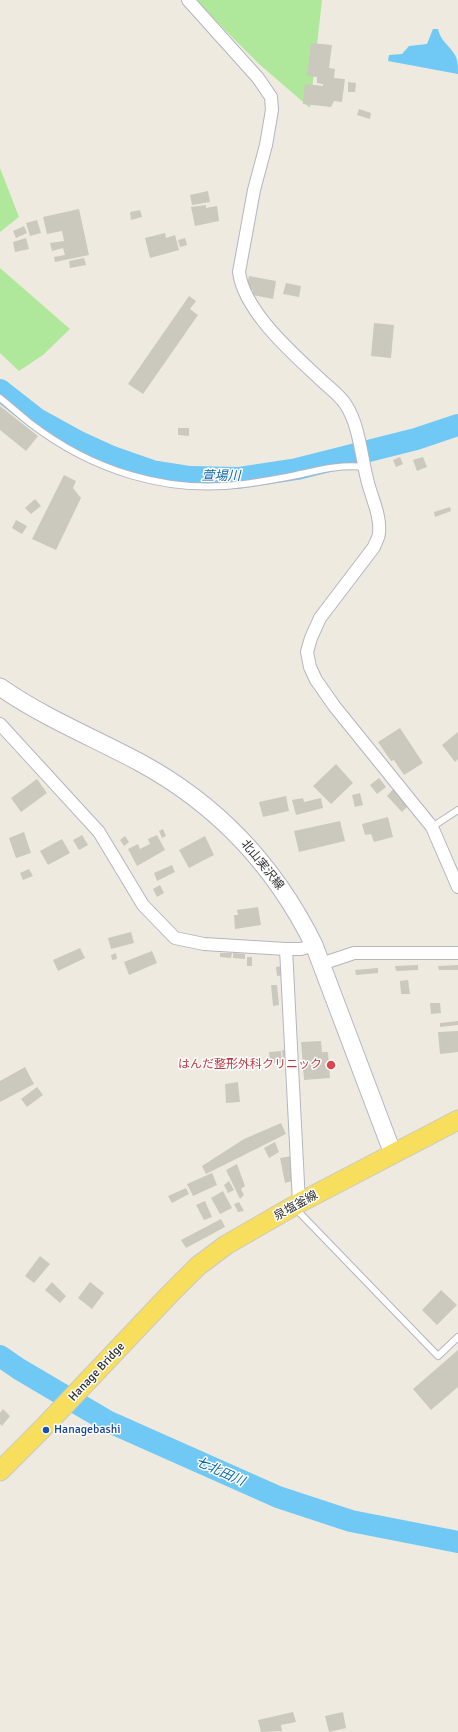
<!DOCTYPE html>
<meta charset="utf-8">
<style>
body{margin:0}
canvas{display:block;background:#efeae0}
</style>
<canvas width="458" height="1732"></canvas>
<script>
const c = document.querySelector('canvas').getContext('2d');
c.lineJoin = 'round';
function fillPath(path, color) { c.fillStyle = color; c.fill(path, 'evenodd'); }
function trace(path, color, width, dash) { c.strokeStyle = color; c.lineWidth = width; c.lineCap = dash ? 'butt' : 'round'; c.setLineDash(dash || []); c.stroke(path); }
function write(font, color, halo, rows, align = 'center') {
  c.font = font + ' Signika,"Noto Sans JP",sans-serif'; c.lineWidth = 3; c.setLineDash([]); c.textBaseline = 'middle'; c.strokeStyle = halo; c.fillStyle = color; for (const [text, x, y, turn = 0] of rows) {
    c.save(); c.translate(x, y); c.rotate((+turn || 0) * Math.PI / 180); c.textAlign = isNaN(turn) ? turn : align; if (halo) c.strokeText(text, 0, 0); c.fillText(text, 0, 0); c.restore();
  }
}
fillPath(new Path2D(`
 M195 0H322L310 108 259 64Z
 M0 168 19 217 0 232Z
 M0 268 70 329 43 355 19 371 0 353Z`), '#b0e89b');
fillPath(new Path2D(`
 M433 29H438C440 40 449 45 455 55 458 61 458 67 458 74L388 61 389 55 402 54 409 46 427 44Z`), '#70c8f4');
trace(new Path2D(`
 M0 390 37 419 77 441 112 457 152 471 190 477 238 478 297 469 416 439 458 425
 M0 1356 19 1369 107 1421 278 1497 351 1521 458 1542`), '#70c8f4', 22);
fillPath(new Path2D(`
 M311 43 332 45 329 68 335 69 334 78 345 79 342 102 334 101 331 107 303 104 305 84 323 86V84L317 83V77L307 76Z
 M348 82 356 83 355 92H348Z
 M359 109 371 113 370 119 357 115Z
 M208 191 210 202 192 205 190 195Z
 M206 205V208L217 206 219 221 195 226 191 207Z
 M79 209 89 255 55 262 54 257 65 255 63 248 52 251 50 243 64 241 62 231 47 234 43 217Z
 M140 210 142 217 131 220 130 212Z
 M37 220 41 233 30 236 26 223Z
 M24 226 27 233 16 238 13 231Z
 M165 233 166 238 175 235 179 250 150 258 145 238Z
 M26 238 29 249 15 252 13 242Z
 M185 238 187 245 180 247 178 240Z
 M84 258 86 265 70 268 69 261Z
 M249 276 276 281 273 299 253 295V290L246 289Z
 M286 283 301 286 299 297 283 294Z
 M189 296 196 301 190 309 198 315 143 394 128 384Z
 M374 323 394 325 391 358 371 356Z
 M0 406 38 436 26 451 0 430Z
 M178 428H189V436L178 435Z
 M400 457 403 464 396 467 393 460Z
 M423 457 427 467 417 471 413 460Z
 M64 475 76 481 73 488 81 498 56 550 32 539Z
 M35 499 41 506 31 514 25 508Z
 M450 507 451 511 435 517 434 512Z
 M16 520 27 526 22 534 12 528Z
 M400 728 423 763 404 775 394 760 391 761 378 742Z
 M458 732V759L455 762 442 745Z
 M336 764 353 783 331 804 313 786Z
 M379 778 386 787 377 794 370 785Z
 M37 779 47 793 21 812 11 798Z
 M394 788 410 804 402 812 387 796Z
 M360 793 363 805 355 807 352 795Z
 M286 796 289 811 263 817 259 802Z
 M303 798 304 802 321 798 323 808 296 815 292 800Z
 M388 817 393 837 374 842 371 834 365 835 362 824Z
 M340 821 345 841 299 852 294 831Z
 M163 829 166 836 162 838 159 831Z
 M24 832 31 853 16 858 9 838Z
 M82 835 88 845 79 850 73 840Z
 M157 835 165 850 137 866 128 849 138 844 140 849 150 844 148 839Z
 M125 836 129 842 124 846 120 840Z
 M205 836 214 855 189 868 179 850Z
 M62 839 70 853 48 865 40 851Z
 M172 865 175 872 157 881 154 873Z
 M29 869 33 876 23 880 20 873Z
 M160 885 164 893 157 897 153 889Z
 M258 907 261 925 235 929 234 915H238L237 910Z
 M131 932 134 943 111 949 108 938Z
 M80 948 85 958 58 971 53 960Z
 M152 951 157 963 129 975 124 962Z
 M116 953 117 959 112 960 111 955Z
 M220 953H232L231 958 220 957Z
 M233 953 245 954V959L233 958Z
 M247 957H252V966H247Z
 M418 965V970L396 971 395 966Z
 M458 965V970H439L438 966Z
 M283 966 284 975 277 976 276 967Z
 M378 968V973L356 975 355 970Z
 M408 980 410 994H401L400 981Z
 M271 985H277L279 1005 273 1006Z
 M430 1003H440L441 1013 431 1014Z
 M458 1021V1025L440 1027V1023Z
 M458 1031V1052L440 1054 438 1032Z
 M321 1041 322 1052H328L330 1078 304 1080 301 1042Z
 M282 1050H290L291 1060 283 1061Z
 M281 1051 282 1062 270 1063 269 1052Z
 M25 1067 34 1084 0 1102V1081Z
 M238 1082 240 1102 226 1103 225 1084Z
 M37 1087 43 1095 27 1107 21 1099Z
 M281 1123 286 1134 206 1174 202 1166 244 1139Z
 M275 1142 279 1152 269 1158 264 1148Z
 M292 1156 296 1180 285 1183 280 1158Z
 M237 1164 245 1186 241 1189 244 1195 240 1199 226 1170Z
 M212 1173 217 1185 193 1196 187 1184Z
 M229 1181 234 1190 228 1193 224 1185Z
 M186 1188 189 1194 172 1203 168 1196Z
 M223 1191 232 1208 220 1214 211 1198Z
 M205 1201 212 1217 204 1220 196 1205Z
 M239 1202 244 1211 238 1212 234 1204Z
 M221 1219 225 1227 186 1248 181 1240Z
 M40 1256 50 1264 34 1283 25 1276Z
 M52 1282 66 1296 60 1303 45 1290Z
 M90 1282 104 1293 92 1309 78 1298Z
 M441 1290 457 1305 437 1325 422 1310Z
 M458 1350V1387L431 1410 413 1389Z
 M3 1409 10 1416 2 1426 0 1424V1413Z
 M293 1712 296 1722 281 1725 282 1731 261 1732 258 1720Z
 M343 1712 346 1728 329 1732 325 1716Z`), '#cbc8be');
const lane = new Path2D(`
 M0 398C10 406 20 415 30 423 91 470 167 495 244 484 260 482 276 479 292 476 316 471 339 464 364 467
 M432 827 458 810
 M295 1208 438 1356 458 1337`);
const street = new Path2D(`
 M188 0 258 78 271 97 272 110 266 145 254 190 239 272C244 311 292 353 320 379 328 387 340 395 346 405 360 427 361 457 368 483 372 498 381 517 379 533 379 538 375 543 374 547L320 618 311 638 307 652 310 667 316 680 335 707 432 827 458 887
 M0 724 99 832 143 905 175 938 204 944 286 949H301L314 945
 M286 949 299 1203
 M321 964 354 953H458`);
const secondary = new Path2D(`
 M0 687C43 717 92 737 139 762 217 804 275 866 314 945L393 1154`);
const primary = new Path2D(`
 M0 1471 43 1428 169 1295 198 1266 226 1245 299 1203 458 1120`);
trace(lane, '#b4b5c1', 8);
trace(street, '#b4b5c1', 14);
trace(secondary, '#b4b5c1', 19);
trace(primary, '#c9c9c9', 21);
trace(lane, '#fff', 6);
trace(street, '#fff', 12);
trace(secondary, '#fff', 17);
trace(primary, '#f7de5d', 19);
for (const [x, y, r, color] of [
 [331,1065,5,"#e0444e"],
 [46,1430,4,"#1a4fb4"]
]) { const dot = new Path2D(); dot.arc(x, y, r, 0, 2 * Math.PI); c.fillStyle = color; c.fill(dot); trace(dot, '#fff', 1.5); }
write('12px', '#2e2e2e', '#fff', [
 ["北山実沢線",262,865,51],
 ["泉塩釜線",296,1206,-29],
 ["Hanage Bridge",97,1372,-47]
]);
write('12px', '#be3a42', '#fff', [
 ["はんだ整形外科クリニック",322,1065]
], 'right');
write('12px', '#164399', '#fff', [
 ["Hanagebashi",54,1430]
], 'left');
write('italic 13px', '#0865a8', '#fff', [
 ["萱場川",221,477],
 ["七北田川",220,1472,24]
]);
</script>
